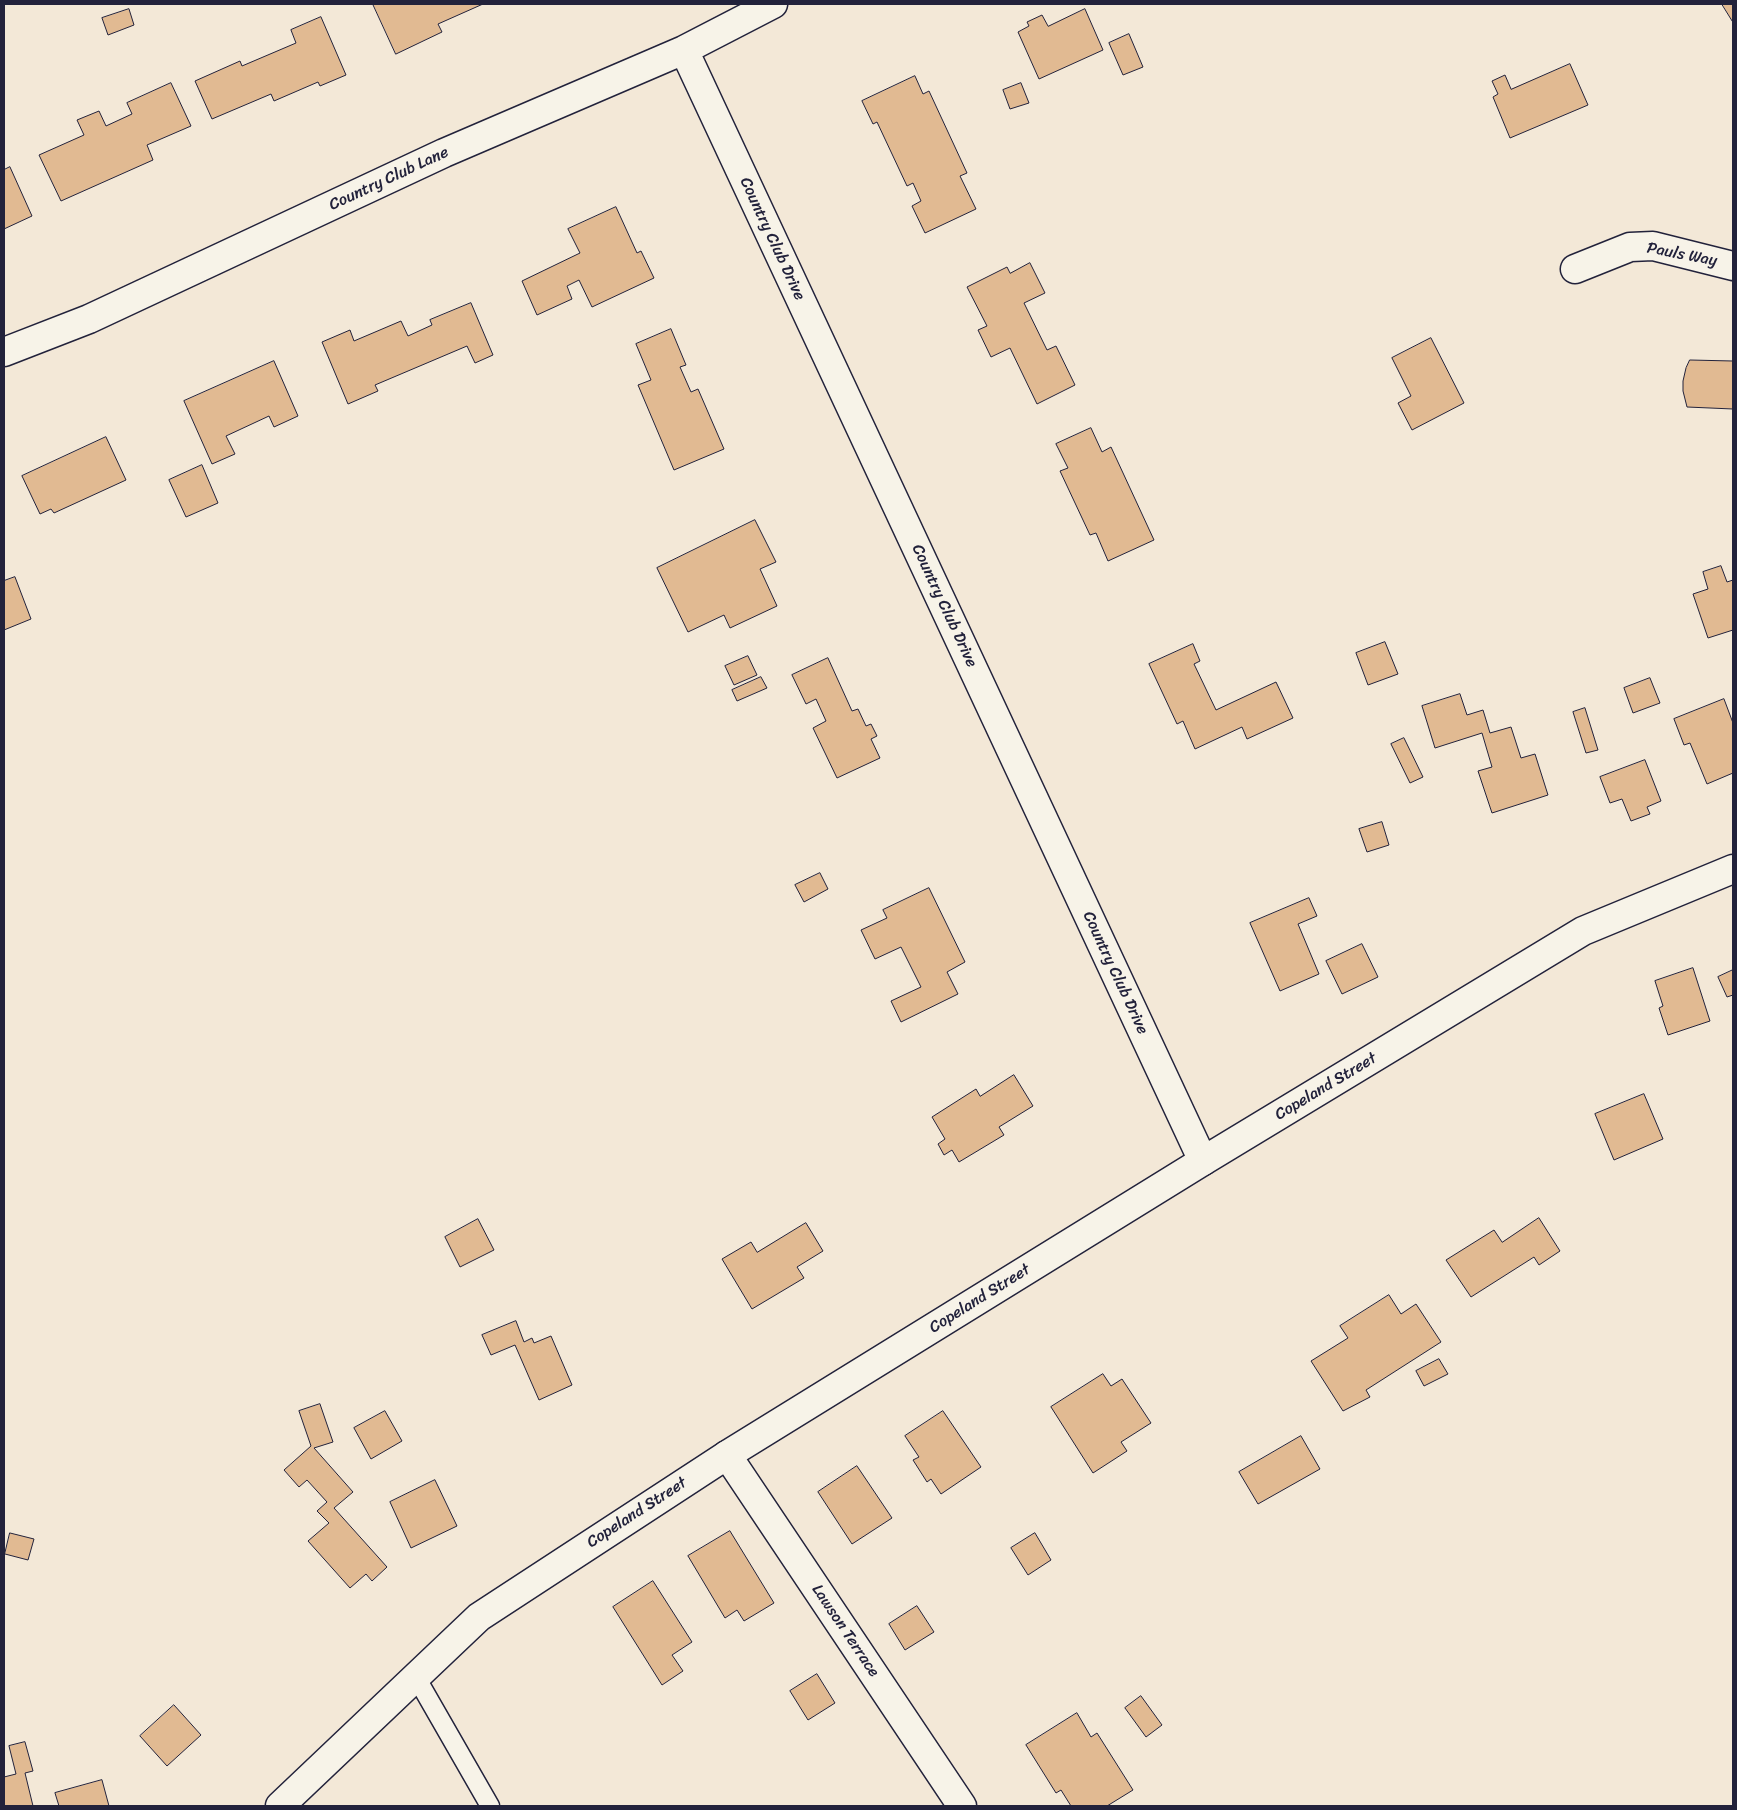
<!DOCTYPE html>
<style>
body{margin:0}
#map{position:relative;width:1737px;height:1810px;overflow:hidden;background:#f3e8d7;font-family:Sriracha,sans-serif}
canvas{display:block}
.frame{position:absolute;inset:0;border:5px solid #22223b;pointer-events:none}
</style>
<div id="map">
<canvas width="1737" height="1810"></canvas>
<div class="frame"></div>
</div>
<script>
const c = document.querySelector('canvas').getContext('2d');
c.lineJoin = 'round';
function fillPath(path, color) { c.fillStyle = color; c.fill(path, 'evenodd'); }
function trace(path, color, width, dash) { c.strokeStyle = color; c.lineWidth = width; c.lineCap = dash ? 'butt' : 'round'; c.setLineDash(dash || []); c.stroke(path); }
function write(font, color, halo, rows, align = 'center') {
  c.font = font + ' Sriracha,sans-serif'; c.lineWidth = 4.5; c.setLineDash([]); c.textBaseline = 'middle'; c.strokeStyle = halo; c.fillStyle = color; for (const [text, x, y, turn = 0] of rows) {
    c.save(); c.translate(x, y); c.rotate((+turn || 0) * Math.PI / 180); c.textAlign = isNaN(turn) ? turn : align; if (halo) c.strokeText(text, 0, 0); c.fillText(text, 0, 0); c.restore();
  }
}
const building = new Path2D(`
 M373 4H483L438 24 442 32 396 54Z
 M1722 4H1733V22Z
 M129 9 134 25 108 35 102 18Z
 M1085 9 1103 50 1039 79 1018 32 1029 26 1027 22 1042 15 1048 26Z
 M321 17 346 75 320 86 318 82 274 101 271 94 212 119 195 81 240 61 242 66 296 43 291 30Z
 M1129 34 1143 67 1123 75 1109 43Z
 M1570 64 1588 105 1510 138 1493 97 1498 94 1492 81 1505 75 1511 89Z
 M915 76 923 94 929 91 967 173 960 176 976 209 925 233 912 206 921 201 913 183 907 186 877 122 873 124 862 101Z
 M171 83 191 126 147 145 153 160 61 201 39 155 84 135 77 120 99 111 106 126 132 114 127 103Z
 M1021 83 1029 103 1010 109 1003 90Z
 M10 167 32 216 4 229V170Z
 M616 207 637 253 641 251 654 278 592 307 579 280 567 286 572 299 537 315 522 281 580 253 568 229Z
 M1030 263 1045 293 1024 303 1047 350 1056 346 1075 385 1037 404 1010 348 991 357 978 330 987 326 967 287 1007 267 1010 273Z
 M471 303 493 355 475 363 467 346 375 385 378 391 348 404 322 342 350 330 354 341 401 321 408 336 432 325 430 320Z
 M671 329 686 365 680 367 691 392 698 389 724 449 674 470 638 385 651 380 636 344Z
 M1431 338 1464 403 1412 430 1398 403 1411 396 1392 358Z
 M1690 360 1733 361V409L1687 407 1683 391V381L1686 368Z
 M274 361 298 416 274 427 269 416 226 436 235 454 212 464 184 401Z
 M1091 428 1102 452 1111 447 1154 540 1108 561 1096 533 1090 535 1060 471 1068 468 1056 444Z
 M106 437 126 480 54 513 51 509 40 514 22 476Z
 M202 465 218 503 186 517 169 480Z
 M755 520 776 562 760 569 777 606 730 628 724 615 688 632 657 568Z
 M1721 566 1727 582 1733 580V630L1708 638 1693 594 1708 589 1703 572Z
 M15 577 31 619 4 630V581Z
 M1385 642 1398 674 1368 685 1356 653Z
 M1193 644 1200 661 1194 664 1216 710 1276 682 1293 718 1247 739 1242 727 1195 749 1183 721 1177 724 1149 664Z
 M748 656 757 675 734 685 725 666Z
 M828 658 852 711 858 709 866 726 871 724 877 736 871 739 880 758 837 778 813 728 826 721 816 699 806 704 792 675Z
 M761 677 767 688 737 701 732 690Z
 M1650 678 1660 703 1633 713 1624 688Z
 M1460 694 1467 715 1483 710 1490 733 1511 727 1521 758 1535 754 1548 795 1492 813 1478 771 1492 767 1482 733 1435 748 1422 706Z
 M1724 699 1733 723V773L1707 784 1690 743 1684 745 1674 719Z
 M1585 708 1598 750 1586 753 1573 712Z
 M1404 738 1423 777 1410 783 1391 744Z
 M1645 760 1661 801 1647 807 1650 814 1631 821 1622 799 1610 803 1600 777Z
 M1382 822 1389 845 1367 852 1359 829Z
 M820 873 828 889 804 902 795 885Z
 M929 888 965 962 947 972 958 994 901 1022 891 1001 921 987 901 947 875 959 861 930 887 918 883 910Z
 M1309 898 1317 916 1298 924 1319 974 1280 991 1250 923Z
 M1362 944 1378 977 1342 994 1326 961Z
 M1693 968 1710 1021 1668 1035 1659 1008 1663 1006 1655 981Z
 M1733 970V995L1727 997 1718 977Z
 M1014 1075 1033 1106 999 1127 1004 1135 959 1162 952 1150 944 1155 938 1144 945 1139 932 1117 976 1089 980 1096Z
 M1644 1094 1663 1139 1614 1160 1595 1114Z
 M1539 1218 1560 1251 1539 1265 1534 1257 1471 1297 1446 1260 1494 1230 1502 1242Z
 M478 1219 494 1250 460 1267 445 1237Z
 M806 1223 823 1251 797 1267 804 1278 752 1309 722 1259 751 1242 757 1252Z
 M1389 1295 1401 1314 1416 1304 1441 1342 1366 1390 1370 1397 1343 1411 1311 1361 1348 1338 1340 1326Z
 M516 1321 524 1342 532 1338 534 1343 551 1336 572 1385 539 1400 515 1345 491 1355 482 1335Z
 M1439 1359 1448 1374 1424 1386 1416 1371Z
 M1103 1374 1111 1386 1122 1379 1151 1423 1121 1442 1127 1451 1093 1473 1051 1407Z
 M320 1404 333 1442 314 1448 353 1492 334 1508 387 1567 372 1581 366 1574 350 1588 308 1541 329 1523 317 1511 327 1502 307 1480 299 1487 284 1470 311 1446 299 1411Z
 M385 1411 402 1441 371 1459 354 1428Z
 M943 1411 981 1467 941 1494 931 1479 927 1482 913 1460 919 1457 905 1436Z
 M1301 1436 1320 1469 1258 1504 1239 1472Z
 M857 1466 892 1518 852 1544 818 1492Z
 M435 1480 457 1526 411 1548 390 1502Z
 M730 1531 774 1603 744 1621 737 1610 725 1618 688 1556Z
 M10 1533 34 1539 28 1560 5 1554Z
 M1035 1533 1051 1560 1028 1575 1011 1548Z
 M653 1581 692 1642 672 1655 683 1671 662 1685 613 1607Z
 M917 1606 934 1632 905 1650 889 1624Z
 M817 1674 835 1703 808 1720 790 1691Z
 M1141 1696 1162 1725 1146 1737 1125 1708Z
 M174 1705 201 1735 167 1766 140 1736Z
 M1077 1713 1091 1737 1097 1733 1133 1790 1107 1806H1071L1061 1790 1056 1793 1026 1745Z
 M25 1742 33 1771 25 1773 33 1806H4V1777L16 1774 9 1746Z
 M102 1780 109 1806H59L55 1793Z`);
fillPath(building, '#e1ba92');
trace(building, '#22223b', 1);
const service = new Path2D(`
 M416 1677 490 1806`);
const minor = new Path2D(`
 M684 50 1203 1161
 M1575 269 1630 247 1653 246 1733 266
 M4 352 89 319 444 153 684 50 773 4
 M727 1455 962 1806`);
const secondary = new Path2D(`
 M280 1806 479 1617 727 1455 1203 1161 1583 931 1733 869`);
trace(service, '#22223b', 21);
trace(minor, '#22223b', 31);
trace(secondary, '#22223b', 31);
trace(service, '#f7f3e8', 18);
trace(minor, '#f7f3e8', 28);
trace(secondary, '#f7f3e8', 28);
write('16px', '#22223b', '#f7f3e8', [
 ["Country Club Lane",389,179,-25],
 ["Country Club Drive",772,239,65],
 ["Pauls Way",1682,255,11],
 ["Country Club Drive",944,606,65],
 ["Country Club Drive",1115,973,65],
 ["Copeland Street",1326,1087,-31],
 ["Copeland Street",980,1299,-32],
 ["Copeland Street",637,1513,-33],
 ["Lawson Terrace",845,1631,56]
]);
</script>
